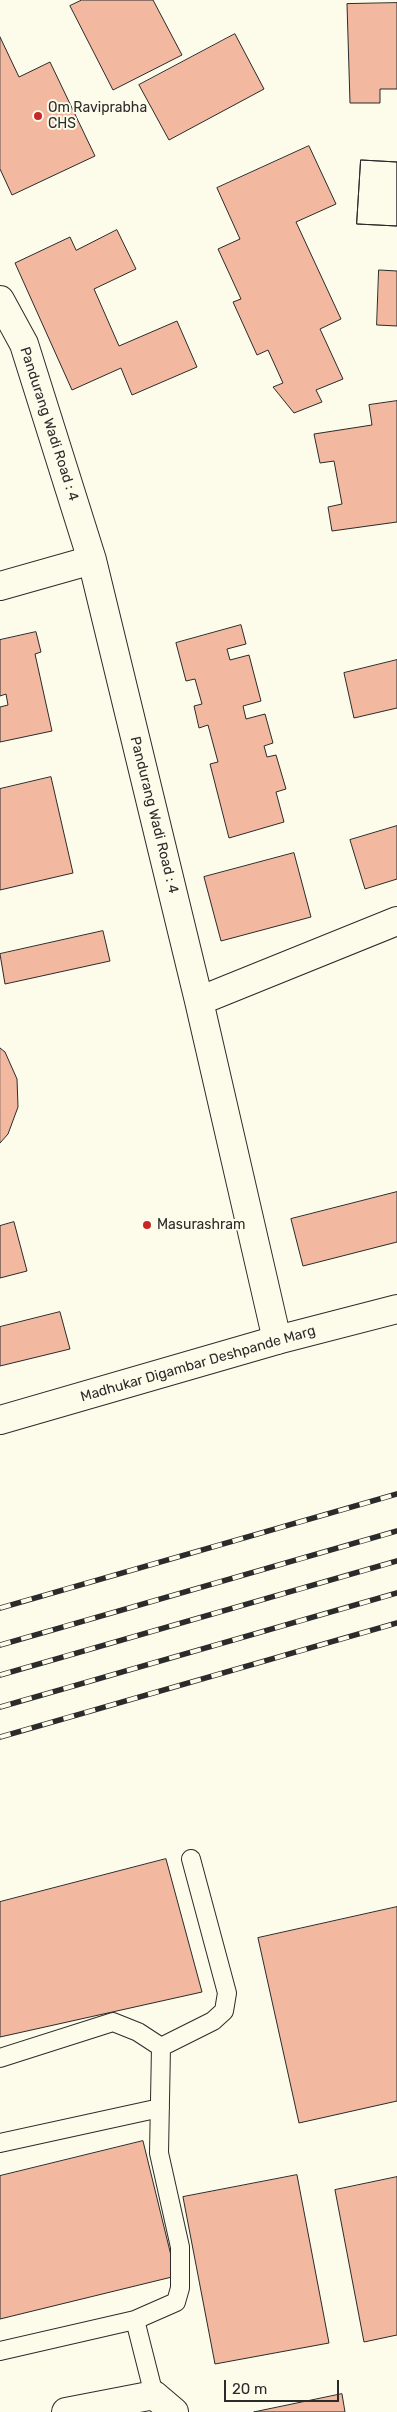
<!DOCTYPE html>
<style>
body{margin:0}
#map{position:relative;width:397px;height:2412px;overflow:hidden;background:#fdfbea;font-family:Rubik,sans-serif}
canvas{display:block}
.scale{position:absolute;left:224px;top:2380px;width:115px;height:22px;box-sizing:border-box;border:2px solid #2b2b2b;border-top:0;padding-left:6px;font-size:15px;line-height:18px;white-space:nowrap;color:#2b2b2b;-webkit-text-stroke:4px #fdfbea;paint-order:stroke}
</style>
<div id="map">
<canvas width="397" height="2412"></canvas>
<div class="scale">20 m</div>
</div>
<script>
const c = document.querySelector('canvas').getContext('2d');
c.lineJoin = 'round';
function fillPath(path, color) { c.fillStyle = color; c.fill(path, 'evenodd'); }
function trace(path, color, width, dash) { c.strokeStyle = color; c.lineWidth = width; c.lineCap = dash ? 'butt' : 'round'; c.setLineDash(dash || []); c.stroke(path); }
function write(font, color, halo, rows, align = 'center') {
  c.font = font + ' Rubik,sans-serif'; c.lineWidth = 4; c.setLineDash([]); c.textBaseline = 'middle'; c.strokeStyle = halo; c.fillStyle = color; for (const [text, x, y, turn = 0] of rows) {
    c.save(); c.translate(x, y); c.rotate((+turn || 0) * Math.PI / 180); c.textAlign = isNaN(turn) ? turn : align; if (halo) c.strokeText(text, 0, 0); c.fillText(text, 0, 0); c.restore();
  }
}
const building = new Path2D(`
 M82 0H153L182 55 113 90 70 6Z
 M397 3V89H380V103H350L347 4Z
 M235 34 264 89 169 140 139 85Z
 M0 37 19 77 50 62 95 156 12 195 0 169Z
 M309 146 336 204 296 222 341 319 320 329 343 379 316 390 322 402 294 413 273 387 283 383 268 350 257 355 233 302 241 299 218 249 240 239 217 188Z
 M361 160 397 162V226L357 224Z
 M361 160 397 162V226L357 224Z
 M117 230 136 269 94 289 119 346 177 321 197 367 132 395 121 368 72 390 15 263 70 237 76 250Z
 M379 270 397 271V326L377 325Z
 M397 401V522L332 531 328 507 342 504 334 461 320 463 314 434 372 425 369 405Z
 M241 625 246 644 227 649 230 660 249 655 261 701 243 706 246 719 265 714 273 743 264 746 267 757 276 755 286 789 276 792 284 822 229 838 210 764 218 762 208 725 199 728 194 706 202 704 195 679 186 681 176 643Z
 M36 632 41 652 35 654 52 731 0 742V707L8 705 6 694 0 696V640Z
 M397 660V708L354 718 344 673Z
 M51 777 73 873 0 890V789Z
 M397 826V879L365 889 350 840Z
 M294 853 311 917 221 941 204 877Z
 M103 931 110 961 5 984 0 954Z
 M0 1048 5 1052 17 1079 18 1107 8 1134 0 1143Z
 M397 1192V1242L303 1266 291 1219Z
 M14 1222 27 1271 0 1278V1226Z
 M60 1312 70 1349 0 1366V1327Z
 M166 1859 202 1992 0 2037V1902Z
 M397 1907V2101L299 2123 258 1938Z
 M143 2141 176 2276 0 2319V2176Z
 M297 2175 329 2343 215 2364 183 2197Z
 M397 2177V2335L364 2342 335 2190Z
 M342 2394 345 2412H254Z`);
fillPath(building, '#f2b8a0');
trace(building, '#2b2b2b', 1);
const service = new Path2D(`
 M0 2058 113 2022 138 2032 161 2047
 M0 2143 160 2108
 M0 2351 135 2320
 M154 2395 135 2320 176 2302 180 2288V2247L159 2153 161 2047 213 2021 224 2011 227 1993 191 1859`);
const minor = new Path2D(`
 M0 300 24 344 92 560 199 1001 277 1340
 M0 586 92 560
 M199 1001 397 921
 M66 2412 154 2395 174 2412`);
const tertiary = new Path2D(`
 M0 1420 277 1340 397 1309`);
trace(service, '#2b2b2b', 20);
trace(minor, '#2b2b2b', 30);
trace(tertiary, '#2b2b2b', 30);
trace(service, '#fdfbea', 18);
trace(minor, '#fdfbea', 28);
trace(tertiary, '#fdfbea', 28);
const rail = new Path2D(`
 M0 1608 397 1494
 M0 1645 397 1531
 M0 1675 397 1561
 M0 1707 397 1593
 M0 1737 397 1623`);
trace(rail, '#2b2b2b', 5.5);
trace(rail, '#fdfbea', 4, [11]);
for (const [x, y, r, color] of [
 [38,116,5,"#c62828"],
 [147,1225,5,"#c62828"]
]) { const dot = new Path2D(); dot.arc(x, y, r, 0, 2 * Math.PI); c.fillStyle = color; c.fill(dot); trace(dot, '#fdfbea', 2); }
write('14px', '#2b2b2b', '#fdfbea', [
 ["Om Raviprabha",48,108],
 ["CHS",48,124],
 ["Masurashram",157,1225]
], 'left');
write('14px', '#2b2b2b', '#fdfbea', [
 ["Pandurang Wadi Road : 4",49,424,72],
 ["Pandurang Wadi Road : 4",154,815,76],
 ["Madhukar Digambar Deshpande Marg",198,1364,-16]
]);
</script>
